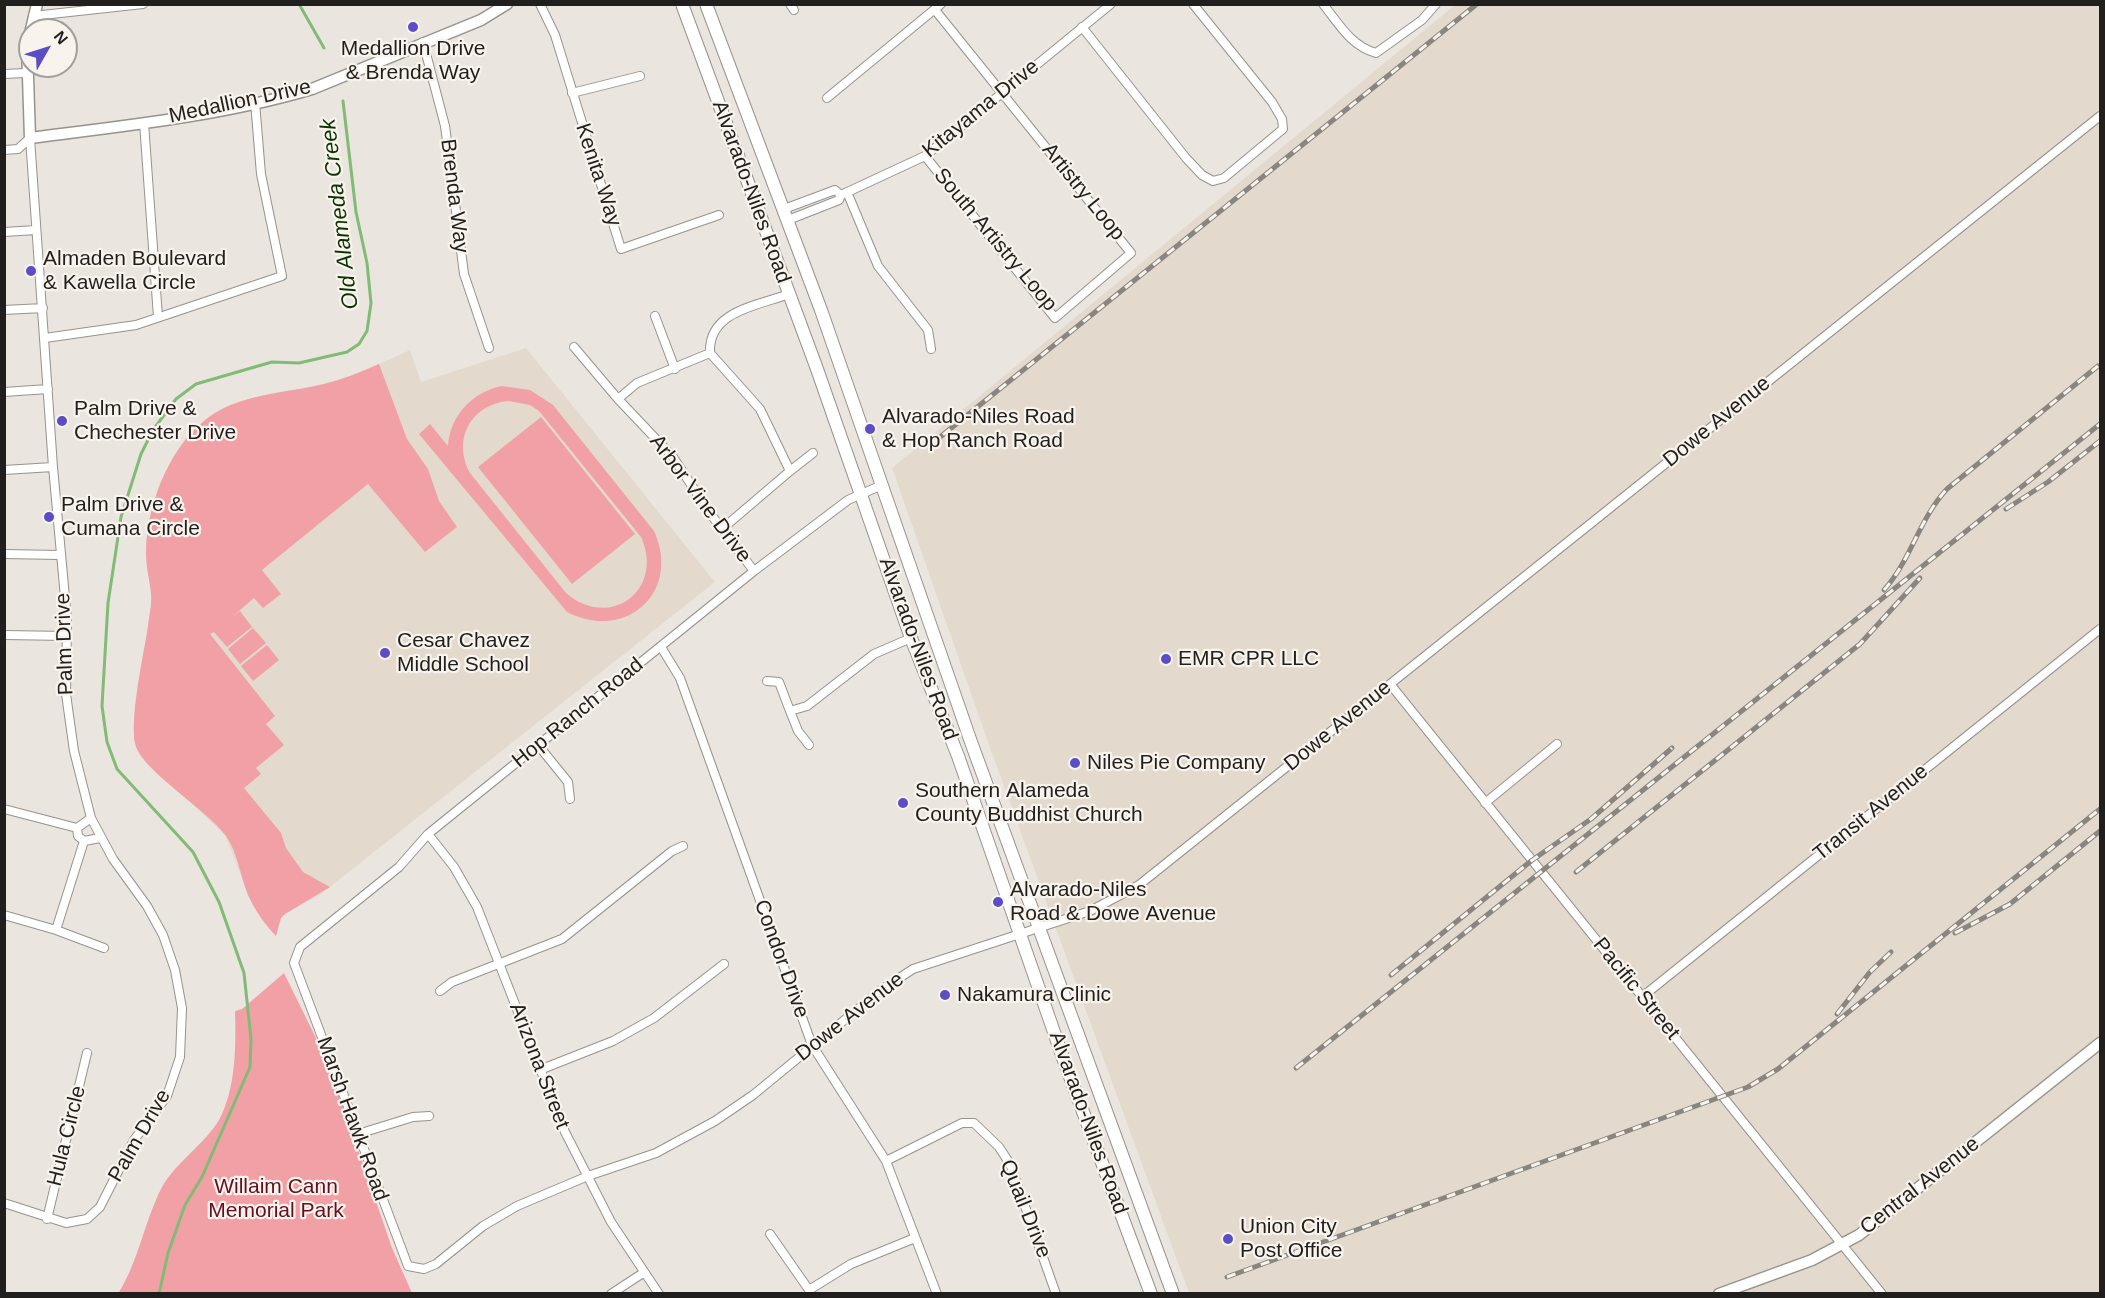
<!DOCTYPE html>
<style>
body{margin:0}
#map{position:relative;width:2105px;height:1298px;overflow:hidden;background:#eae6df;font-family:Helvetica,sans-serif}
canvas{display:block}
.frame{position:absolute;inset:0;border:6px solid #211f1d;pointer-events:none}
.north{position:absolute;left:18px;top:18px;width:60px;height:60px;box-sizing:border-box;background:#f8f3ec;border:2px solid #a29e99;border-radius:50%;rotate:51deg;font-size:16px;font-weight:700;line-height:24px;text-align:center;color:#211f1d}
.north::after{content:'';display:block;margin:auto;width:21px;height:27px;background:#5a4dc5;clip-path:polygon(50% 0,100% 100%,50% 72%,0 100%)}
</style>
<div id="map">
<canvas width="2105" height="1298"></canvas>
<div class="frame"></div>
<div class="north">N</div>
</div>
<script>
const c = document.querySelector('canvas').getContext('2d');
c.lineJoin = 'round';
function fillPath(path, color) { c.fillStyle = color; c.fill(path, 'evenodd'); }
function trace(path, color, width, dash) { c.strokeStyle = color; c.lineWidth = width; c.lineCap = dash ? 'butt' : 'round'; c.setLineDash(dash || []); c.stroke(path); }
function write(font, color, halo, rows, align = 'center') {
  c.font = font + ' Helvetica,sans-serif'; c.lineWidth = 4.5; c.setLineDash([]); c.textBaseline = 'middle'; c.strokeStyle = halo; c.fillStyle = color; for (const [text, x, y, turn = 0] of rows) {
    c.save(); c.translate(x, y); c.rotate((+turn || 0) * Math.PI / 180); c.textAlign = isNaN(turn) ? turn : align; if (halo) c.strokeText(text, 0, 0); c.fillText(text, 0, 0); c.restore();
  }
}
fillPath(new Path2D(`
 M1455 5H2100V1293H1189L989 745 892 468Z
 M526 348 715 582 321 894 285 914 281 918 276 936 263 922 249 896 225 835 141 756 134 739 152 597 146 556 147 534 158 494 173 457 186 437 206 419 228 407 267 394 323 384 355 375 410 350 421 382Z`), '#e3dacd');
fillPath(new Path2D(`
 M379 364 407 439 428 469 439 501 457 527 425 552 368 484 262 570 281 594 263 608 254 598 232 617 240 611 252 627 227 647 214 632 210 634 275 716 266 724 284 745 256 768 261 774 244 788 281 833 286 848 303 872 330 887 285 914 281 918 276 936C265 924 255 911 248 895 240 876 238 853 226 836 207 810 146 773 136 747 128 723 144 653 148 626 149 616 152 604 151 594 150 581 146 568 146 554 146 507 168 450 204 421 237 393 285 394 324 384 343 379 361 372 379 364Z
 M502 386 530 390 553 405 654 531C682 593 625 642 567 612L419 434 430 424 448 446C450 416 472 392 502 386ZM508 401 530 405 539 411 641 537C665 590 610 631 566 593L470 473C452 439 471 405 508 401Z
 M541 417 635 534 572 584 478 467Z
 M253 628 266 643 240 664 228 649Z
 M267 645 279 660 253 681 241 666Z
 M284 973 315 1036 347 1117 392 1248 412 1293 118 1294C139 1260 144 1222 162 1187 176 1162 204 1145 219 1120 236 1088 236 1046 235 1011L242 1009Z`), '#f1a1a5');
trace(new Path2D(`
 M299 4 324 48
 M159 1294 168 1253 185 1205 202 1177 250 1067 251 1039 244 973 219 902 193 852 117 769 107 742 102 706 108 603 121 517 141 454 153 430 176 399 196 384 272 362 299 363 347 352 359 344 367 331 371 303 367 263 356 212 343 101`), '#81bb75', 3);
const minor = new Path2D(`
 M540 4 555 35 621 249 719 215
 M790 4 794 10
 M1323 4C1339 24 1351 46 1376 53L1422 20 1436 4
 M33 16 143 4
 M1082 27 1186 158 1202 175 1213 181 1224 178 1283 129 1282 119 1272 102 1193 4
 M423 42 445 126 464 274 489 348
 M4 74 26 73
 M572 93 640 76
 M827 98 941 4
 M144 123 158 317
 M4 150 18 149 30 138
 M925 156 1055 318 1131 253 935 10
 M847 192 878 266 928 330 931 349
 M784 209 835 190 841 195
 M788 220 839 200 841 195 925 156 1111 4
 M4 232 36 230
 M4 310 43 308
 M655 316 675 369
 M45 338 136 325 282 276 261 174 255 102
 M574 347 618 399
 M710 353 637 383 618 399 673 457 709 512 754 571
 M4 392 48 389
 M4 470 53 467
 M790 471 813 453
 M882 485 848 500 754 571 428 834 399 867 300 947 294 963 408 1266 424 1269 436 1264 483 1226 517 1206 588 1176 656 1153 715 1121 753 1095 881 990 913 969 1090 911 1139 885 2100 116
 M722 529 790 471 760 409 710 353C708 311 757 306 789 294
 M4 554 61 555
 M4 635 67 636
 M661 647 680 678 812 1045 886 1161 937 1294
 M767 681 779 682 790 711 807 706 874 654 911 638
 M1390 684 1882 1294
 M790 711 798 731 809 745
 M538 745 568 782 570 799
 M1485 803 1557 744
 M4 809 77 828
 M91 818 77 828 78 836 84 841 100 838
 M428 834 454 867 477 907 565 1132 611 1222 659 1294
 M4 915 56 930 104 948
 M56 930 84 841
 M440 991 452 982 562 939 672 851 683 846
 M1642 997 2100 629
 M542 1069 613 1041 654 1018 724 964
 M358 1134 413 1117 429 1116
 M886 1161 962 1123H974L999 1147 1010 1164 1056 1294
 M4 1203 66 1223 87 1219 100 1207 134 1140 167 1096 180 1057 182 1008 175 970 163 935 147 906 113 859 91 818 74 751 66 694 67 619 53 467 30 138
 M47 1219 87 1053
 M770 1234 809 1290 851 1264 915 1238
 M611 1294 643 1273`);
const tertiary = new Path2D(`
 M37 4 27 46 30 138C124 126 221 116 312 89L481 20 507 4
 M1719 1294 1812 1260 1859 1235 2100 1043`);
const secondary = new Path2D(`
 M682 4 817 369 911 638 958 756 1063 1058 1151 1294
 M706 4 821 310 971 742 1173 1294`);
trace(minor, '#97928c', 10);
trace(tertiary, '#97928c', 13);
trace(secondary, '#97928c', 14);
trace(minor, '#fff', 8);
trace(tertiary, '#fff', 10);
trace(secondary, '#fff', 12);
const rail = new Path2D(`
 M929 446 1477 4
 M2006 509 2048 482 2100 441
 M1884 590C1911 560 1919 519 1947 489L2098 366
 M1576 872 1860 644 1920 578
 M1955 933 2010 904 2100 831
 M1391 975 1531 861 1591 819 1672 748
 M1837 1014 1870 972 1891 952
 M1296 1068 2100 424
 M1227 1277 1748 1087 1778 1069 2100 809`);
trace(rail, '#898682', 5);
trace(rail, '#f8f3ec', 3, [9]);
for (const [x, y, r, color] of [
 [413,27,6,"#5a4dc5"],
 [31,271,6,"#5a4dc5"],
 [62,421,6,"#5a4dc5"],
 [870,429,6,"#5a4dc5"],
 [49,517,6,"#5a4dc5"],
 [385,653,6,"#5a4dc5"],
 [1166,659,6,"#5a4dc5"],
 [1075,763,6,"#5a4dc5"],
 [903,803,6,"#5a4dc5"],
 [998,902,6,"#5a4dc5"],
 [945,995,6,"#5a4dc5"],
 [1228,1239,6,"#5a4dc5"]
]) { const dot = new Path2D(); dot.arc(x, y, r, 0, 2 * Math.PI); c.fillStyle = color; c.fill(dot); trace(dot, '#f8f3ec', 2); }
write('21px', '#211f1d', '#f8f3ec', [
 ["Medallion Drive",413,49,"center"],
 ["& Brenda Way",413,73,"center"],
 ["Almaden Boulevard",43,259],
 ["& Kawella Circle",43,283],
 ["Palm Drive &",74,409],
 ["Chechester Drive",74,433],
 ["Alvarado-Niles Road",882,417],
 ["& Hop Ranch Road",882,441],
 ["Palm Drive &",61,505],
 ["Cumana Circle",61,529],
 ["Cesar Chavez",397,641],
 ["Middle School",397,665],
 ["EMR CPR LLC",1178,659],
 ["Niles Pie Company",1087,763],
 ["Southern Alameda",915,791],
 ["County Buddhist Church",915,815],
 ["Alvarado-Niles",1010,890],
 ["Road & Dowe Avenue",1010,914],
 ["Nakamura Clinic",957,995],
 ["Union City",1240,1227],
 ["Post Office",1240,1251]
], 'left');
write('21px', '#211f1d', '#f8f3ec', [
 ["Medallion Drive",240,102,-12],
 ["Kitayama Drive",981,109,-39],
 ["Kenita Way",598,175,72],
 ["Alvarado-Niles Road",751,192,70],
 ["Artistry Loop",1083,192,51],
 ["Brenda Way",454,196,83],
 ["South Artistry Loop",995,240,50],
 ["Dowe Avenue",1717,422,-39],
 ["Arbor Vine Drive",700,499,53],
 ["Palm Drive",65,644,-92],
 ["Alvarado-Niles Road",918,649,70],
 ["Hop Ranch Road",578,713,-39],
 ["Dowe Avenue",1338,726,-39],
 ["Transit Avenue",1871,813,-39],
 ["Condor Drive",781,959,70],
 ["Pacific Street",1636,989,51],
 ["Dowe Avenue",850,1017,-38],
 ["Arizona Street",539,1066,69],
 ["Marsh Hawk Road",352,1119,70],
 ["Alvarado-Niles Road",1088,1123,70],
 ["Hula Circle",67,1136,-76],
 ["Palm Drive",140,1136,-60],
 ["Central Avenue",1920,1186,-38],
 ["Quail Drive",1025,1209,68]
]);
write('21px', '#640f20', '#f8f3ec', [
 ["Willaim Cann",276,1187],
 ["Memorial Park",276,1211]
]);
write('italic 22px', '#0b3302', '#f8f3ec', [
 ["Old Alameda Creek",340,214,-97]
]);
</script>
